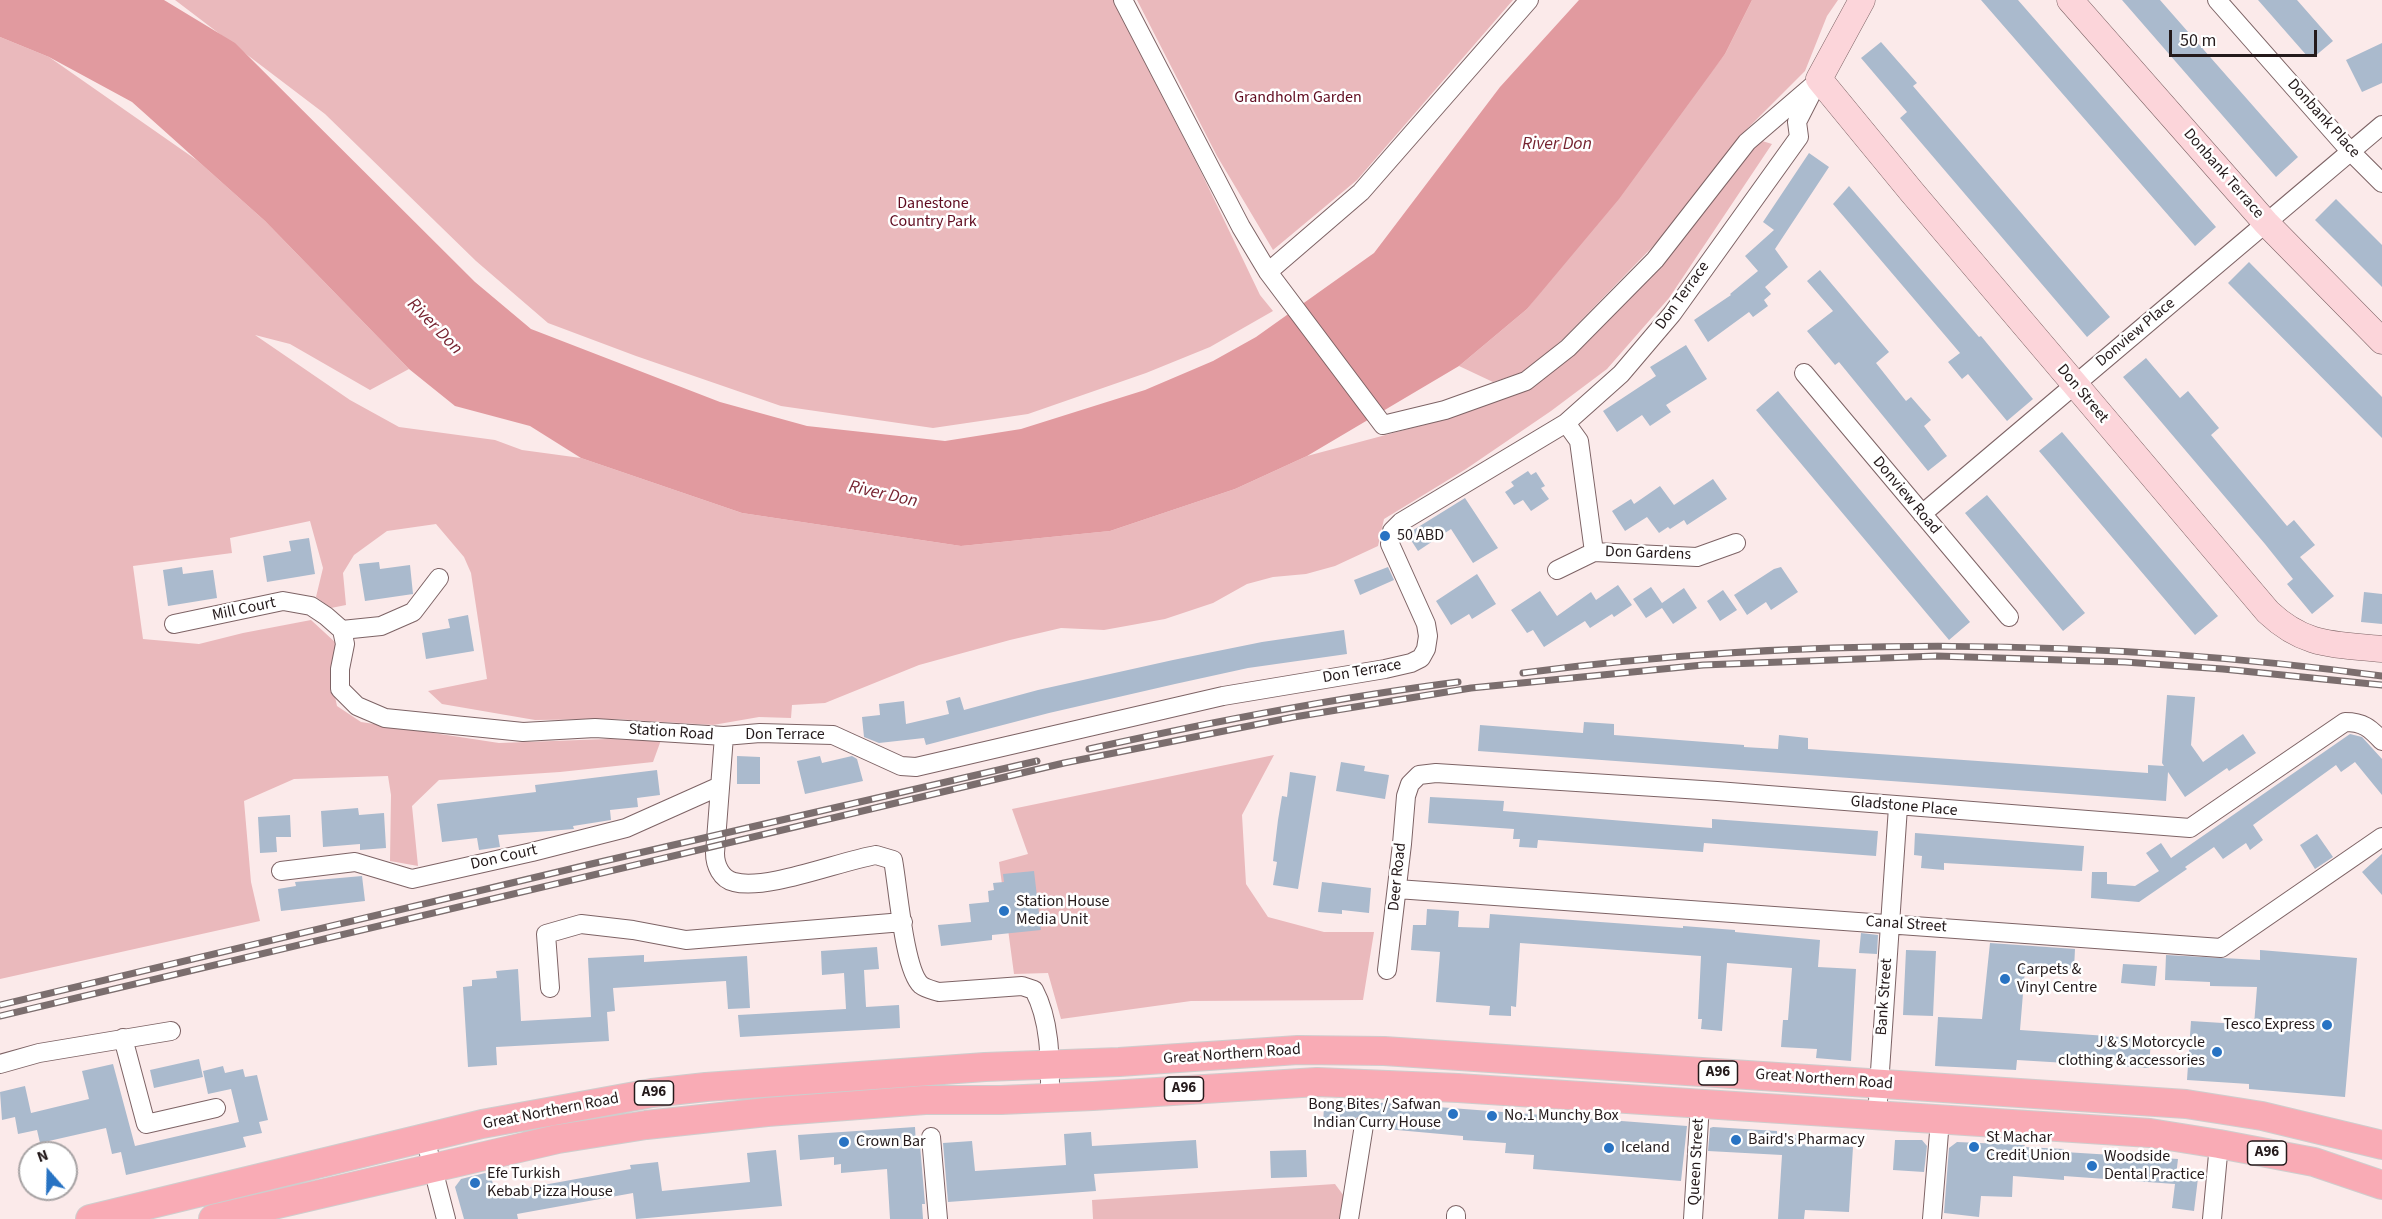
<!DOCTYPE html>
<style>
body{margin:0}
#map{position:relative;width:2382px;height:1219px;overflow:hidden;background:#fbeaea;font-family:"Source Sans 3",sans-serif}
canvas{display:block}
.north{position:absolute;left:18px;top:1141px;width:60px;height:60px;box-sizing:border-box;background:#fff;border:2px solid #a7a3a4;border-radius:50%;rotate:340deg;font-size:16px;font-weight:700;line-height:24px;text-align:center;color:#241a1b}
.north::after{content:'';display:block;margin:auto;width:21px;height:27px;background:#2873c3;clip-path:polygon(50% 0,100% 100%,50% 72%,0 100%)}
.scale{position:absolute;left:2169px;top:30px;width:148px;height:27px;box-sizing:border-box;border:3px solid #241a1b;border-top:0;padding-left:8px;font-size:18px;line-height:21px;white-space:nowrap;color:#241a1b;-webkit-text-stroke:4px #fff;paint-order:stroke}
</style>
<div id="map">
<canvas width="2382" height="1219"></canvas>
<div class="north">N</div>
<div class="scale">50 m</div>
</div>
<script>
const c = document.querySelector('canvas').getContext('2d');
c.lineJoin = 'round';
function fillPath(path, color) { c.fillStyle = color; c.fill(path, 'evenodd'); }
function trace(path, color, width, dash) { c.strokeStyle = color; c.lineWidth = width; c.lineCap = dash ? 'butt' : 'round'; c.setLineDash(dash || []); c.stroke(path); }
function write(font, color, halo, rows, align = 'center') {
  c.font = font + ' "Source Sans 3",sans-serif'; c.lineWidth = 5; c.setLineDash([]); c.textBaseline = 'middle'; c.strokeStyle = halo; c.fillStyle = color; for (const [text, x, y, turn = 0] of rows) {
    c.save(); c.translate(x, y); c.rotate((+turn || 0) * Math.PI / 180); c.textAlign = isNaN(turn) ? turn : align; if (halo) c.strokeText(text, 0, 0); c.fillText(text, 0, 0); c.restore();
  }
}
fillPath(new Path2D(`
 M175 0H1113L1201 172 1260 295 1273 311 1210 347 1146 373 1028 414 933 428 781 406 636 356 548 323 476 261 325 114Z
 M1137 0H1513L1357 180 1273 250 1217 156Z
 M1752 0H1838L1827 16 1805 71 1747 129 1663 236 1563 339 1527 371 1493 382 1459 366 1527 309 1725 54Z
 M0 37 49 57 198 161 265 221 409 369 370 390 290 344 255 335 350 400 399 427 495 440 522 450 581 458 742 513 961 546 1110 531 1235 489 1307 456 1423 425 1534 384 1580 349 1662 264 1759 140 1772 144 1669 298 1607 369 1551 411 1466 469 1384 519 1378 546 1335 566 1306 574 1273 577 1247 584 1213 603 1165 619 1104 630 1061 628 1010 640 919 665 825 703 792 705 791 718 759 717 713 725 614 719 535 720 442 704 428 691 487 679 471 573 464 557 436 524 387 531 354 555 343 573 346 605 331 608 316 597 323 568 310 521 230 538 232 553 133 566 143 639 199 644 243 633 311 620 336 643 332 683 337 706 361 722 499 743 607 739 661 740 653 762 560 772 439 780 412 806 418 866 390 861 391 795 388 776 294 779 244 801 251 882 260 921 0 979Z
 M1274 755 1242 815 1246 884 1268 917 1324 932H1374L1363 1000 1191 1001 1061 1019 1048 973 1014 974 999 862 1028 854 1012 809Z
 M1335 1184 1344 1196 1341 1219H1093L1092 1200Z`), '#eab9bc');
fillPath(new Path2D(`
 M0 0H164L235 43 475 282 531 329 720 402 807 426 945 441 1021 429 1145 390 1213 361 1256 337 1374 253 1500 87 1579 0H1752L1725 54 1619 199 1527 309 1459 366 1307 456 1235 489 1110 531 961 546 742 513 581 458 530 426 455 406 409 369 265 221 132 102 49 57 0 37Z`), '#e19a9f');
fillPath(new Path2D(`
 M1981 0H2018L2216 227 2195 246Z
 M2122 0H2160L2298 157 2276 177Z
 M2258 0H2297L2333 41 2314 57H2308Z
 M1881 42 1917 83 1913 86 2110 317 2087 337 1900 118 1907 112 1861 58Z
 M2382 43V83L2362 92 2346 60Z
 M1809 153 1829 167 1775 249 1788 267 1765 287 1771 294 1764 300 1768 306 1753 317 1749 312 1708 342 1694 320 1731 295 1730 294 1758 271 1745 256 1774 230 1763 222Z
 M1849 186 1979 337 1981 336 2033 399 2007 421 1968 374 1962 379 1948 362 1960 353 1833 204Z
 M2336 199 2382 245V287L2315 220Z
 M2249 262 2382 397V438L2228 283Z
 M1820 270 1889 352 1876 363 1906 401 1911 397 1931 420 1924 426 1947 456 1928 471 1839 362 1835 365 1807 331 1833 311 1807 281Z
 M1686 345 1707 379 1666 405 1671 412 1650 426 1642 415 1617 432 1603 411 1656 376 1650 367Z
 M2146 358 2180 398 2188 391 2219 428 2211 435 2287 526 2294 520 2315 545 2300 557 2334 596 2312 614 2287 584 2293 579 2265 544 2123 377Z
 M1778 391 1970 622 1949 640 1756 410Z
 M2062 432 2218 616 2195 635 2039 451Z
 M1528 471 1531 475 1536 472 1545 486 1541 488 1549 499 1531 511 1523 500 1514 505 1505 492 1514 486 1511 482Z
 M1713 479 1727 499 1687 525 1684 520 1670 529 1668 527 1659 533 1647 517 1625 531 1612 511 1631 499 1634 504 1660 486 1674 505Z
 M1987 495 2085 613 2063 631 1965 513Z
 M1465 498 1498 548 1473 563 1451 529 1418 551 1407 534Z
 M309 538 315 574 267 582 263 556 291 551 289 541Z
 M379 562 380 569 410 565 413 594 365 601 359 564Z
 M182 567 183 574 213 570 217 598 168 606 163 570Z
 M1388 567 1394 580 1360 595 1354 580Z
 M1781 567 1798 592 1771 610 1766 602 1747 615 1734 595 1774 569Z
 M1477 574 1496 604 1472 619 1469 614 1451 625 1436 601Z
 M1618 585 1632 605 1614 617 1612 614 1590 628 1585 621 1544 647 1533 630 1527 633 1511 610 1540 591 1557 616 1591 592 1596 600Z
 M1651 587 1662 603 1684 588 1697 608 1673 624 1662 608 1646 618 1633 599Z
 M1723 590 1737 610 1720 621 1707 601Z
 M2364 592 2382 594V624L2361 622Z
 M468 615 474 651 426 659 422 633 450 628 448 619Z
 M1344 630 1347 654 1248 668 1175 684 1049 713 926 745 924 738 879 743 864 737 862 717 880 715 879 704 904 701 906 724 949 714 946 701 960 697 964 710 1038 690 1173 660 1262 642Z
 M2167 695 2195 697 2191 745 2203 762 2243 734 2256 753 2229 771 2227 768 2185 797 2168 772 2166 801 1478 751 1480 725 1583 733 1584 722 1614 724V735L1744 745V747L1778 749 1779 735 1808 738V749L2148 773V765L2164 766 2162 763Z
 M2350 734 2362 737 2382 759V795L2355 762 2341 772 2336 765 2253 825 2263 840 2250 850 2246 843 2223 859 2214 847 2185 867 2187 869 2139 902 2091 898 2092 872H2107V884L2135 886 2159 871 2146 853 2161 843 2171 858Z
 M737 756 760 757V784H737Z
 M820 756 822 763 852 756 857 759 863 781 805 794 797 761Z
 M1341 762 1365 766 1364 771 1389 775 1385 799 1336 791Z
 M657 770 660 795 637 798 638 807 610 810 611 820 573 826 574 829 498 835 500 847 479 850 477 838 442 842 437 804 536 792 535 785Z
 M1290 772 1316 776 1298 889 1273 885 1277 862 1273 861 1278 820 1282 796 1287 797Z
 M1430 797 1504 801 1503 811 1673 825 1712 828V819L1878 831 1876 856 1704 843 1703 852 1538 840 1537 848 1519 847 1520 839H1513L1514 829 1428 823Z
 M358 808 359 815 384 813 386 848 360 850V844L323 847 321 811Z
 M290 815 291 837H276L277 852 260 853 258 817Z
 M1915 833 2084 846 2082 871 1944 863V870L1921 868 1922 856 1914 855Z
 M2317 834 2333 857 2315 869 2300 845Z
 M2382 854V895L2362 872Z
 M1034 871 1041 930 992 935V940L941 946 938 925 971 922 969 904 989 902 988 891 994 890 993 883 1004 882 1003 874Z
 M362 876 365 901 281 911 278 889 296 886 295 882Z
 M1322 882 1371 888 1369 913 1342 910V914L1318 912Z
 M1427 909 1459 911 1458 927 1489 928 1490 914 1683 928V926L1735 930V932L1820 940 1818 967 1856 969 1851 1061 1816 1058 1817 1049 1781 1047 1783 1020H1788L1792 968 1727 963 1722 1031 1701 1029 1702 1019H1698L1701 956 1520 943 1516 1007 1511 1006V1016L1489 1015 1490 1006 1436 1002 1440 952 1411 950 1413 925H1426Z
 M1861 933 1878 935 1877 954 1859 953Z
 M1990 943 2075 949 2074 969H2025L2020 1030 2151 1039 2149 1068 2017 1060 2016 1070 1935 1066 1938 1017 1982 1019Z
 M877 947 879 969 864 970 866 1007 899 1005 900 1028 740 1037 738 1015 846 1009 844 973 822 975 821 951Z
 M1906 950 1936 951 1933 1016 1903 1015Z
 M2260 950 2357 958 2345 1097 2249 1089V1084L2187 1080 2191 1021 2254 1025 2257 987 2210 986V982L2165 980 2166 955 2260 960Z
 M644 955V962L747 956 750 1008 728 1009 726 981 613 988 615 1011 607 1012 609 1041 496 1047 497 1065 468 1067 463 987 472 986V980L497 978 496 971 518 969 521 1021 591 1017 588 958Z
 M2123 964 2157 966 2155 986 2121 983Z
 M199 1059 203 1077 154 1088 150 1070Z
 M113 1064 135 1146 239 1122 231 1089 208 1094 203 1071 223 1066 225 1073 243 1069 245 1077 257 1075 268 1120 259 1122 262 1133 243 1137 246 1147 126 1175 121 1152 112 1154 106 1128 40 1143 37 1130 18 1134 15 1117 2 1120 0 1092 25 1086 31 1113 89 1099 82 1071Z
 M1372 1102 1687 1126 1681 1181 1533 1169 1534 1155 1505 1153 1506 1143 1463 1140V1136L1375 1128 1374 1120 1365 1114 1356 1118 1352 1128 1323 1127 1324 1104 1372 1106Z
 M915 1127 916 1145H920L925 1204H922L923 1219H890L887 1169 841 1173V1164L834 1165V1157L800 1160 798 1135Z
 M1713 1127 1777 1131V1134L1799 1135V1144L1853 1147 1849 1212 1805 1210 1804 1219H1778L1782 1155 1708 1151 1710 1128Z
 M1091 1132 1092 1146 1196 1140 1198 1168 1094 1174 1096 1191 948 1202 943 1143 972 1141 975 1171 1066 1165 1064 1134Z
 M1895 1140H1922L1927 1146 1924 1172 1893 1170Z
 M1957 1142 2025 1145 2024 1147 2064 1149V1152L2178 1159 2176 1176 2198 1178 2194 1211 2172 1208 2175 1184 2064 1176V1180L2013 1176 2012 1197 1981 1196 1979 1217 1944 1213 1949 1148Z
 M776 1150 782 1206 636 1219 633 1193 517 1214 518 1219H464L455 1187 461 1179 485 1173 491 1177 495 1191 516 1190 631 1169 630 1165 658 1162 662 1191 750 1182 747 1153Z
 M1306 1150 1307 1177 1271 1178 1270 1151Z`), '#aabacd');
const street = new Path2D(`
 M1123 0 1241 227 1268 272 1383 425 1445 410 1526 381 1568 348 1655 260 1747 142 1811 87
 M2217 0 2350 151 2382 183
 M1268 272 1361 192 1529 0
 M1804 373 2009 617
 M1566 423 1579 441 1594 552 1697 557 1736 543
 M1922 514 2382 125
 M1557 570 1594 552
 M174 624 283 601 311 606 326 616 342 630 345 644 340 669V689L357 706 385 718 523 732 595 728 724 736 760 733 833 735 901 766 916 767 1223 696 1385 669 1411 663 1421 658 1426 649 1428 636 1426 624 1390 544 1392 531 1401 522 1566 423 1621 374 1672 314 1799 137 1797 122 1819 79
 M342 630 381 626 413 612 439 578
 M724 736 715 853C715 865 721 879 734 882 766 891 840 861 876 855L893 860C898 886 904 970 921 985 926 989 933 990 939 992L1022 986 1034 990C1051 1022 1050 1062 1050 1097
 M281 871 355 862 412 879 532 852 626 828 720 786
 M1397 889 2221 948 2382 837
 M1387 970 1402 844 1406 796 1410 784 1419 775 1436 773 1717 791 2190 828 2345 722C2363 722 2370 728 2382 741
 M550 988 546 934 581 924 633 930 686 940 903 922
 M123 1038 146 1124 216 1108
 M0 1064 39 1053 171 1031
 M1877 1115 1898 807
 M931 1137 938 1219
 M425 1138 446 1219
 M1349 1219 1364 1125
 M1456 1219V1215
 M1693 1219 1700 1104
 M1932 1219 1940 1120
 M2212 1219 2219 1144`);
const secondary = new Path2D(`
 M1862 0 1819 79 1911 191 2268 612C2305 647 2334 644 2382 649
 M2070 0 2266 223 2382 341`);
const primary = new Path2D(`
 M90 1219 482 1124 652 1093 706 1087 985 1067 1119 1062 1298 1050 1384 1051 2186 1104 2262 1116 2382 1145
 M213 1219 558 1139 646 1125 767 1112 925 1100H1001L1093 1096 1317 1082 1458 1088 2150 1133 2219 1144 2314 1162 2382 1185`);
trace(street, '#7d6365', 20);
trace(secondary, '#7d6365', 27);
trace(primary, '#cfcdcd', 30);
trace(street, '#fff', 18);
trace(secondary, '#fcd5da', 26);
trace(primary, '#f9abb5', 28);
const rail = new Path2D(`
 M1523 673C1805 636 2101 638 2382 676
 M1089 749C1211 722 1334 698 1458 682
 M0 1005 587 865 1037 761
 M0 1016 1064 763 1294 717 1471 688 1703 665 1936 656 2125 662 2223 669 2382 685`);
trace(rail, '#7b6e6e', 7);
trace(rail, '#fff', 4.5, [14]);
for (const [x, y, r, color] of [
 [1385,536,6,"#2873c3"],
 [1004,911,6,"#2873c3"],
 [2005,979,6,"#2873c3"],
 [2327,1025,6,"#2873c3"],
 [2217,1052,6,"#2873c3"],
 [1453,1114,6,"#2873c3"],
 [1492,1116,6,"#2873c3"],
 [1736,1140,6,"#2873c3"],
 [844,1142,6,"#2873c3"],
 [1974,1147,6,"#2873c3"],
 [1609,1148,6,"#2873c3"],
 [2092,1166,6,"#2873c3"],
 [475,1183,6,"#2873c3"]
]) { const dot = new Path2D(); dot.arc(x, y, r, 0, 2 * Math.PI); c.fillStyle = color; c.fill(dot); trace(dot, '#fff', 2); }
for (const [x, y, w] of [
 [1718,1073,39],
 [1184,1089,39],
 [654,1093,39],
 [2267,1153,39]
]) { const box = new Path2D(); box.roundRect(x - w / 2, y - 12, w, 24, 4.5); c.fillStyle = '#fff'; c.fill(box); trace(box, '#241a1b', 1.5); }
write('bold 15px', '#241a1b', null, [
 ["A96",1718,1073],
 ["A96",1184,1089],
 ["A96",654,1093],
 ["A96",2267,1153]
]);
write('16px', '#5f0a1e', '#fff', [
 ["Grandholm Garden",1298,98],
 ["Danestone",933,204],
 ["Country Park",933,222]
]);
write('16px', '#241a1b', '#fff', [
 ["Donbank Place",2323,119,48],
 ["Donbank Terrace",2223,174,49],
 ["Don Terrace",1683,296,-54],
 ["Donview Place",2136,333,-40],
 ["Don Street",2082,394,50],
 ["Donview Road",1906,496,50],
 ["Don Gardens",1648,554,2],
 ["Mill Court",244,610,-12],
 ["Don Terrace",1362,672,-10],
 ["Station Road",671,733,4],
 ["Don Terrace",785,735],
 ["Gladstone Place",1904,807,5],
 ["Don Court",504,858,-13],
 ["Deer Road",1398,877,-84],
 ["Canal Street",1906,925,4],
 ["Bank Street",1885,997,-86],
 ["Great Northern Road",1232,1055,-4],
 ["Great Northern Road",1824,1080,4],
 ["Great Northern Road",551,1112,-11],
 ["Queen Street",1697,1162,-87]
]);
write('16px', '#241a1b', '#fff', [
 ["50 ABD",1397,536],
 ["Station House",1016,902],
 ["Media Unit",1016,920],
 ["Carpets &",2017,970],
 ["Vinyl Centre",2017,988],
 ["Tesco Express",2315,1025,"right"],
 ["J & S Motorcycle",2205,1043,"right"],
 ["clothing & accessories",2205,1061,"right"],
 ["Bong Bites / Safwan",1441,1105,"right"],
 ["Indian Curry House",1441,1123,"right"],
 ["No.1 Munchy Box",1504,1116],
 ["St Machar",1986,1138],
 ["Credit Union",1986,1156],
 ["Baird's Pharmacy",1748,1140],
 ["Crown Bar",856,1142],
 ["Iceland",1621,1148],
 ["Woodside",2104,1157],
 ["Dental Practice",2104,1175],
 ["Efe Turkish",487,1174],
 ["Kebab Pizza House",487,1192]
], 'left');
write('italic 18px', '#762330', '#fff', [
 ["River Don",1557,145],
 ["River Don",434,327,46],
 ["River Don",883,495,13]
]);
</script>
